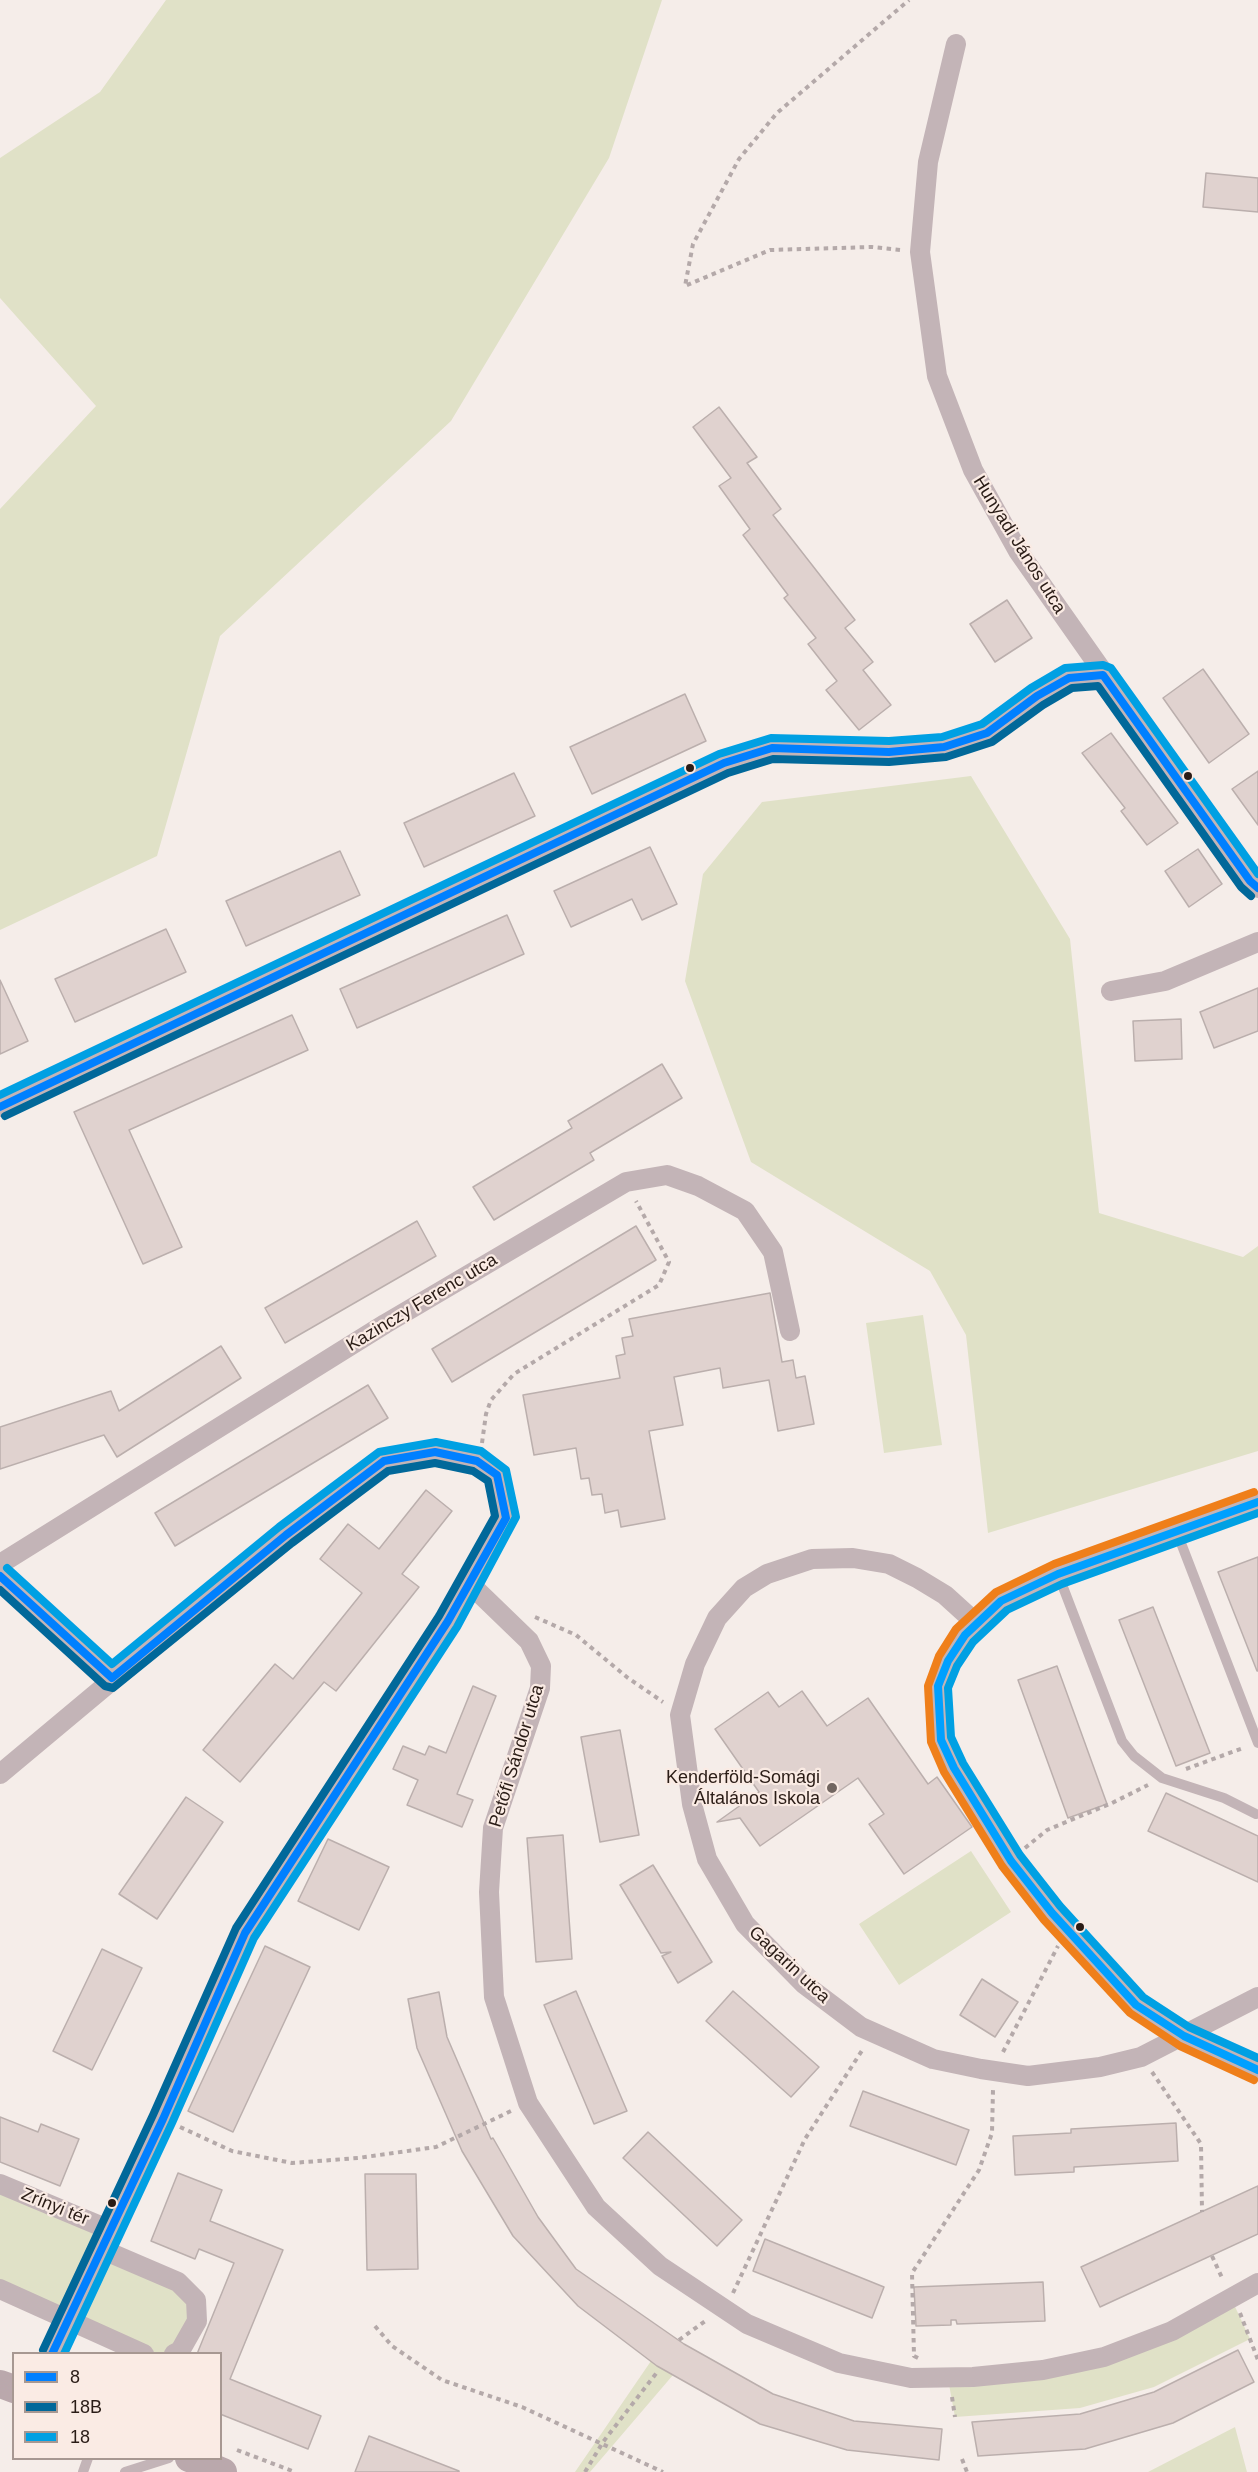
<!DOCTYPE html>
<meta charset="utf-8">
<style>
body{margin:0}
#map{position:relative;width:1258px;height:2472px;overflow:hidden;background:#f5ede9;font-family:Arial,sans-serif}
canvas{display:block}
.legend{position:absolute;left:12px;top:2352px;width:210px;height:108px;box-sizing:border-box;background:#faebe4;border:2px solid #a79892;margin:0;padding:8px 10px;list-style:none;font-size:18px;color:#2a1c16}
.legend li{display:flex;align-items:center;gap:12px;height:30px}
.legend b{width:30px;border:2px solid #a79892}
</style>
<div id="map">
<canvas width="1258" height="2472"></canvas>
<ul class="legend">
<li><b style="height:8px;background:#0080ff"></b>8</li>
<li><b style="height:8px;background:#01689a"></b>18B</li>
<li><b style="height:8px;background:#00a0e3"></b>18</li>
</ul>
</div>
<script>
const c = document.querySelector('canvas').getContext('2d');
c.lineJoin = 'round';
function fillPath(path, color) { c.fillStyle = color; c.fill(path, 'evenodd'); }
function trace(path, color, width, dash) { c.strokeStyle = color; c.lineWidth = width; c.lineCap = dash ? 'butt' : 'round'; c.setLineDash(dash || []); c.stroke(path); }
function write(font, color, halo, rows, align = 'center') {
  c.font = font + ' Arial,sans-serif'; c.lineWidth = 4.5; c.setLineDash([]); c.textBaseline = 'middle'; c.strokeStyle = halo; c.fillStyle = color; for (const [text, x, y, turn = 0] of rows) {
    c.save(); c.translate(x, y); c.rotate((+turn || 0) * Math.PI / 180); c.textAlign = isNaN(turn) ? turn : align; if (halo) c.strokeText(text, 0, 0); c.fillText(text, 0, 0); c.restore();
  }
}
fillPath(new Path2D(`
 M166 0H662L609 158 451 421 220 636 157 856 0 930V509L96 406 0 298V158L100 92Z
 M971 776 1070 939 1099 1213 1243 1257 1258 1246V1451L988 1533 966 1335 930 1271 751 1162 685 981 703 874 762 802Z
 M923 1315 942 1445 884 1453 866 1323Z
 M971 1851 1011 1912 899 1985 859 1924Z
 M0 2184 110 2230 101 2249 196 2300 174 2353H144L0 2289Z
 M1231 2298 1250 2339 1154 2387 1080 2408 955 2417 948 2379 1104 2357Z
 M651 2361 673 2375 590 2472H575Z
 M1235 2427 1247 2472H1148Z`), '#e0e1c7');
const building = new Path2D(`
 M1206 173 1258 178V212L1203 207Z
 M719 407 757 457 747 463 781 509 773 515 855 620 845 628 873 662 863 670 891 705 859 730 826 690 837 681 808 644 816 638 784 598 788 595 743 535 750 529 719 486 731 478 693 427Z
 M1007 600 1032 638 995 662 970 624Z
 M1203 669 1249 734 1209 763 1163 698Z
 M685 694 706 741 592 794 570 747Z
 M1111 733 1178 823 1147 845 1121 811 1125 808 1082 753Z
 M1258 771V825L1232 789Z
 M514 773 535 816 424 867 404 823Z
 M650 847 677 904 642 920 632 899 571 927 554 891Z
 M1198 849 1222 884 1189 907 1165 871Z
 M340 851 360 895 246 946 226 901Z
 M507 915 524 954 357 1028 340 989Z
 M166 929 186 972 75 1022 55 979Z
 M0 980 28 1041 0 1054Z
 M1258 988V1031L1214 1048 1200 1012Z
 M292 1015 308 1050 129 1130 182 1247 143 1264 74 1112Z
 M1181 1019 1182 1059 1135 1061 1133 1021Z
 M662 1064 682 1098 590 1153 594 1160 494 1220 473 1187 572 1128 568 1121Z
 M417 1221 436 1256 285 1343 265 1308Z
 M636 1226 656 1260 452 1382 432 1349Z
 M770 1293 782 1362 793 1360 796 1378 805 1376 814 1424 778 1431 769 1380 723 1388 720 1368 674 1377 683 1425 649 1431 665 1519 621 1527 618 1510 605 1513 602 1494 592 1495 589 1478 581 1479 576 1448 534 1455 523 1395 620 1378 616 1356 625 1354 622 1338 633 1336 629 1319Z
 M221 1346 241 1378 117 1457 104 1435 0 1469V1427L111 1391 119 1411Z
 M368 1385 388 1418 175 1546 155 1513Z
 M426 1490 452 1511 402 1574 419 1587 336 1691 324 1682 240 1782 203 1750 275 1664 293 1679 362 1593 320 1559 348 1524 379 1549Z
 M1258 1557V1671H1257L1218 1572Z
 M1153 1607 1210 1753 1176 1766 1119 1620Z
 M1057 1666 1107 1804 1068 1818 1018 1680Z
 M473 1686 496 1696 457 1794 473 1800 462 1827 407 1805 418 1780 393 1769 403 1746 425 1755 429 1746 446 1753Z
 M802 1691 827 1726 868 1698 928 1784 937 1777 972 1827 904 1874 869 1824 884 1814 858 1778 760 1846 740 1818 717 1822 759 1792 715 1729 768 1692 779 1707Z
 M620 1730 639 1835 600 1842 581 1737Z
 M1166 1793 1258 1836V1882L1148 1831Z
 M186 1797 223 1822 157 1919 119 1894Z
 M563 1835 572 1959 536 1962 527 1838Z
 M328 1839 389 1867 359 1930 298 1901Z
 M653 1865 712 1962 678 1983 662 1956 671 1952 661 1953 620 1885Z
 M265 1946 310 1967 233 2132 188 2111Z
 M102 1949 142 1968 92 2070 53 2051Z
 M982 1979 1018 2002 995 2037 960 2015Z
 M576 1991 627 2111 594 2124 544 2005Z
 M733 1991 819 2067 791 2097 706 2021Z
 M439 1992 447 2037 491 2139 493 2138 538 2217 576 2269 684 2344 773 2394 854 2421 942 2429 939 2460 847 2450 760 2424 657 2366 578 2306 513 2236 462 2151 417 2048 408 1999Z
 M863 2091 969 2130 956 2165 850 2126Z
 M0 2117 38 2132 41 2124 79 2139 60 2186 0 2162Z
 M1176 2123 1178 2161 1074 2167V2172L1015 2175 1013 2136 1071 2133V2129Z
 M648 2132 742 2220 717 2246 623 2158Z
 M178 2173 222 2190 210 2221 283 2250 230 2379 321 2416 308 2449 220 2414V2354H197L234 2263 199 2249 195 2259 151 2241Z
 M365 2174H416L418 2269 367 2270Z
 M1258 2186V2234L1100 2307 1081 2267Z
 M765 2239 884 2287 872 2318 753 2271Z
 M1043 2282 1045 2321 957 2324 956 2320H951V2325L916 2326 914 2287Z
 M1238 2350 1254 2382 1173 2423 1085 2449 978 2456 972 2422 1080 2414 1154 2392Z
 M369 2436 459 2471V2472H355Z`);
fillPath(building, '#e0d2cf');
trace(building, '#bbafad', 1.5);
trace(new Path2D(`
 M900 250 872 247 770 250 685 286 693 244 739 159 777 113 909 0
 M482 1443 486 1414 491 1400 514 1374 659 1285 669 1262 636 1201
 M535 1617 576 1635 628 1678 663 1702
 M1186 1769 1243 1748
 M1025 1848 1047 1830 1112 1803 1148 1785
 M1003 2052 1058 1946
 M1152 2072 1201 2144 1202 2212
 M180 2127 232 2151 292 2163 358 2158 436 2147 511 2111
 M1212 2256 1223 2280
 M733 2293 805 2139 863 2049
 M1240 2313 1258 2360
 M375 2326 392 2346 442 2380 522 2407 663 2472
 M679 2340 708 2319
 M918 2358 914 2356 912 2273 979 2170 992 2133 993 2090
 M952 2397 955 2417
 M237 2450 295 2472
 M962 2459 967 2472
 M585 2472 603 2442 658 2371`), '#b4a9a9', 4, [4.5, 4.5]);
trace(new Path2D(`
 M1176 1530 1258 1743
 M1058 1574 1122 1741 1134 1756 1162 1778 1224 1798 1256 1814
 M83 2472 88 2458
 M125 2472 169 2458`), '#c3b4b7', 10);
trace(new Path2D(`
 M956 44 928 162 920 252 937 376 973 470 1018 551 1250 881 1258 888
 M1111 991 1165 981 1258 942
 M0 1107 724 763 772 748 889 752 944 747 987 733 1037 696 1069 678 1103 675
 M1258 1502 1058 1574 1001 1601 965 1635 948 1661 938 1686V1714L941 1740 954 1768 1011 1861 1052 1913 1136 2005 1184 2036 1258 2070
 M0 1564 385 1324 626 1182 667 1175 698 1186 745 1211 773 1252 790 1331
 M0 1576 112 1678
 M469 1583 529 1641 541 1666 540 1688 493 1828 489 1892 494 1997 528 2103 596 2207 660 2266 747 2324 839 2363 911 2378 973 2377 1043 2370 1104 2357 1172 2331 1258 2283
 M977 1624 945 1595 917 1578 889 1564 853 1558 812 1559 767 1574 744 1588 717 1618 695 1664 680 1715 692 1804 707 1859 745 1924 804 1984 861 2027 933 2059 981 2069 1028 2076 1100 2067 1141 2057 1258 1997
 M0 1774 286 1535 384 1461 435 1452 477 1461 497 1475 506 1518 448 1621 245 1933 163 2119 52 2354
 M0 2184 110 2230
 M101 2249 178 2282 196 2300 197 2321 180 2351 174 2354
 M0 2289 144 2354`), '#c3b4b7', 20);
trace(new Path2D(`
 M0 2384 14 2389
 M189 2458 223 2472`), '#baa8ac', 28);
trace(new Path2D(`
 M0 1107 724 763 772 748 889 752 944 747 987 733 1037 696 1069 678 1103 675 1250 881 1258 888
 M0 1576 112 1678 286 1535 384 1461 435 1452 477 1461 497 1475 506 1518 448 1621 245 1933 163 2119 52 2354`), '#0080ff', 8);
trace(new Path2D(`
 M5 1116 728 773 773 759 889 762 946 757 992 742 1043 705 1072 688 1098 686 1241 887 1251 896
 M0 1590 105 1686 113 1688 292 1543 388 1471 435 1463 473 1471 488 1481 495 1516 439 1616 236 1928 153 2115 43 2350`), '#01689a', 8);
trace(new Path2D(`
 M0 1095 719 754 771 738 889 741 942 737 982 724 1031 688 1065 668 1103 665 1111 668 1258 874
 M7 1568 112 1664 279 1527 379 1452 436 1442 481 1451 506 1470 516 1517 457 1627 254 1938 172 2123 64 2354`), '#00a0e3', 8);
trace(new Path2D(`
 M1258 1502 1058 1574 1001 1601 965 1635 948 1661 938 1686 941 1740 954 1768 1011 1861 1052 1913 1136 2005 1184 2036 1258 2070`), '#00a0ff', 8);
trace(new Path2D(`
 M1254 2080 1180 2046 1130 2013 1044 1920 1002 1866 944 1772 931 1742 928 1686 939 1656 956 1629 996 1592 1054 1564 1254 1492`), '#ef7f1a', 8);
trace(new Path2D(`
 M1258 1513 1062 1584 1007 1610 973 1642 957 1666 948 1688 951 1737 963 1763 1020 1855 1060 1906 1143 1997 1189 2027 1258 2058`), '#00a0e3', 8);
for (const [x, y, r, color] of [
 [690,768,5,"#2a1c16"],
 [1188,776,5,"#2a1c16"],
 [832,1788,6,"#716560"],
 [1080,1927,5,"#2a1c16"],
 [112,2203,5,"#2a1c16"]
]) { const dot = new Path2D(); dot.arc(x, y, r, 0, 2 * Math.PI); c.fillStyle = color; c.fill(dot); trace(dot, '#faebe4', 2); }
write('18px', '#2a1c16', '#faebe4', [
 ["Hunyadi János utca",1019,545,58],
 ["Kazinczy Ferenc utca",422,1303,-31],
 ["Petőfi Sándor utca",517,1756,-73],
 ["Gagarin utca",789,1965,43],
 ["Zrínyi tér",55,2207,22]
]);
write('18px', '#2a1c16', '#faebe4', [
 ["Kenderföld-Somági",820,1778],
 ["Általános Iskola",820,1799]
], 'right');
</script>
